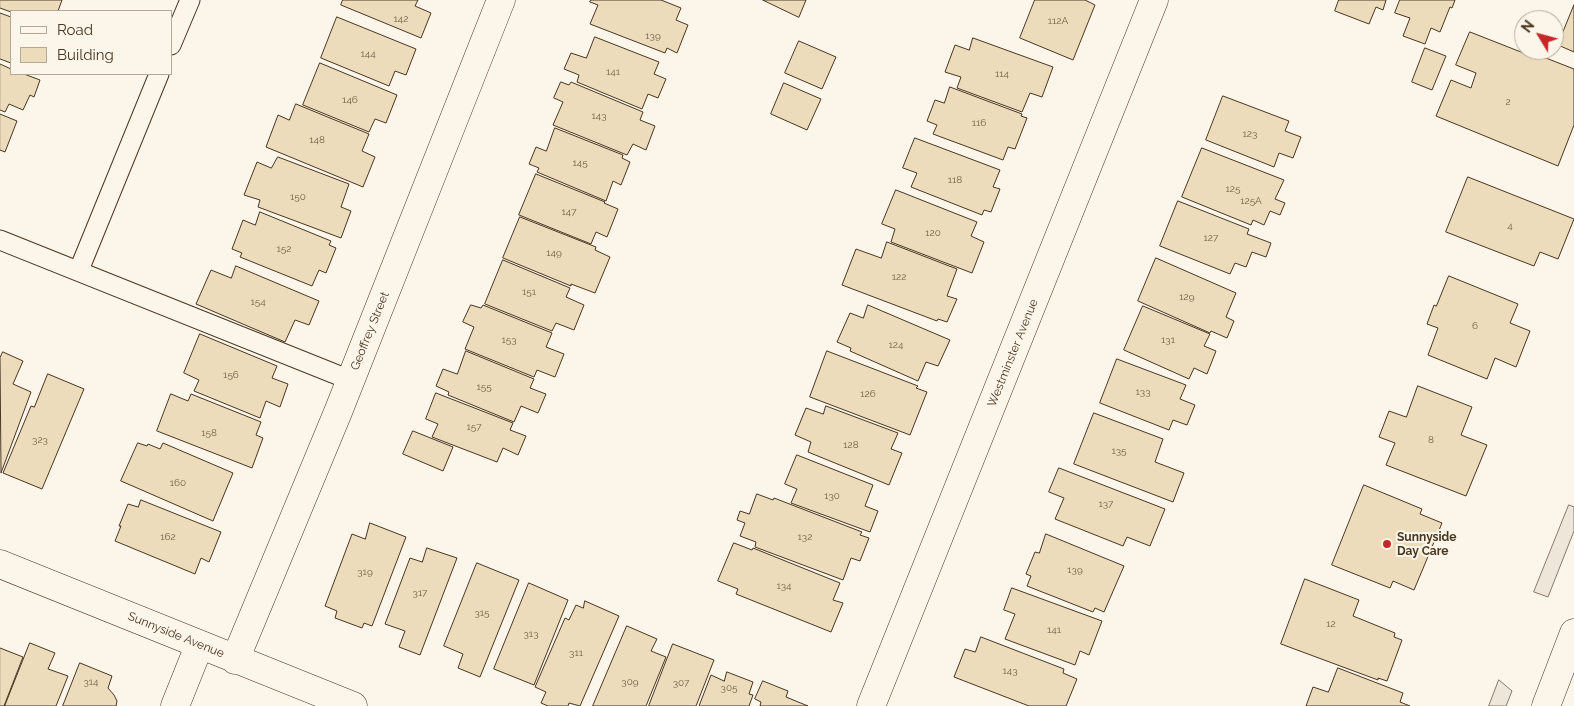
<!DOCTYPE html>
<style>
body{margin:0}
#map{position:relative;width:1574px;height:706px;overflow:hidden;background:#fbf6e9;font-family:Raleway,sans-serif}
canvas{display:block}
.legend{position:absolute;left:10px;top:10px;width:162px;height:65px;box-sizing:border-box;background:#fbf6e9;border:1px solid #b4a999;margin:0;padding:6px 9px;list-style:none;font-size:15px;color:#4a3520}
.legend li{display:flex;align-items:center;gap:10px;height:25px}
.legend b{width:25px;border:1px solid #b4a999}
.north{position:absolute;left:1514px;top:10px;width:50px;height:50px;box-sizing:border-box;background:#fbf6e9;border:1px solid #b4a999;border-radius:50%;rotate:307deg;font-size:14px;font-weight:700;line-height:20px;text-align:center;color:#4a3520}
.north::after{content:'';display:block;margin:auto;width:18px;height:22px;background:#c62828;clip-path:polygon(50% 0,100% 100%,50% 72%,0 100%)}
</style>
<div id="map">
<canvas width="1574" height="706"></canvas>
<ul class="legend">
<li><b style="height:6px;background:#fbf6e9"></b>Road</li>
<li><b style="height:14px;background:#ecdcbc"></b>Building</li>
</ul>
<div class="north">N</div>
</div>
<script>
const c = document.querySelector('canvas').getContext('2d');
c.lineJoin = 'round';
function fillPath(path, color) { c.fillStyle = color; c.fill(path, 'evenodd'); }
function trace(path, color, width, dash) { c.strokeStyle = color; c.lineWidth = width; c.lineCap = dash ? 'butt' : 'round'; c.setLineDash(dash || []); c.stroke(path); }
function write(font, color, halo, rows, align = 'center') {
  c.font = font + ' Raleway,sans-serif'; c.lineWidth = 4; c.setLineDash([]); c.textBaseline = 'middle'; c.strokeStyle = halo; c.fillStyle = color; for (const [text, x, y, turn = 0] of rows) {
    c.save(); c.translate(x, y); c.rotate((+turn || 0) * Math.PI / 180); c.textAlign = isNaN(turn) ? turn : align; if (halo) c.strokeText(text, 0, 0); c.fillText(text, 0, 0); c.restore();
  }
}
const green = new Path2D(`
 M1569 505 1574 507V531L1548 597 1534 592Z
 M1499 680 1512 691 1506 706H1489Z`);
fillPath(green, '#ede6d9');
trace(green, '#887966', 1);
const building = new Path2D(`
 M0 0H62L58 11 11 12 0 8Z
 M343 0H418L415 6 431 13 421 38 341 5Z
 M591 0H661L681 8 676 20 688 25 677 53 667 48 665 53 590 24 598 5 590 2Z
 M763 0H806L799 17Z
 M1035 0H1085L1095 5 1073 60 1020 38Z
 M1339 0H1386L1383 10 1376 7 1369 24 1335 11Z
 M1400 0H1455L1452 8 1450 7 1440 32 1431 28 1425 44 1403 36 1410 18 1395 13Z
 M1574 5V52L1558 45Z
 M0 13 11 17V63L0 59Z
 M337 17 416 49 406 75 395 71 389 86 321 58Z
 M1470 32 1526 54 1528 51 1574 69V125L1558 166 1436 116 1451 80 1471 88 1476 73 1456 65Z
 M595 37 659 62 654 74 666 79 658 98 648 94 642 109 577 82 579 75 564 69 571 53 586 58Z
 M973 38 1053 67 1042 97 1030 93 1022 112 957 88 961 77 945 72 955 45 969 50Z
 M799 41 836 57 822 89 785 73Z
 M1425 48 1446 56 1432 90 1412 82Z
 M320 63 397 95 386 123 375 119 369 132 303 105Z
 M0 64 11 69V74H24L40 80 34 97 30 95 23 110 9 104 5 112 0 110Z
 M561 82 569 85 571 82 643 112 640 120 655 126 646 150 633 144 627 155 553 125 563 102 554 98Z
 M784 83 821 99 807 130 771 114Z
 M950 87 1022 114 1021 116 1027 118 1015 149 1008 147 1003 160 933 134 937 125 927 121 935 100 944 103Z
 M1223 96 1289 121 1285 131 1301 137 1293 158 1279 153 1274 167 1206 140Z
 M296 104 369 134 362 151 375 157 363 187 266 147 278 115 289 120Z
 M0 114 17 121 5 152 0 150Z
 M555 128 623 155 622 158 630 162 621 185 613 181 606 201 537 172 539 168 529 164 536 147 546 151Z
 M915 138 1000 170 993 187 1000 189 991 212 984 210 982 215 911 187 917 173 903 168Z
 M1202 148 1284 180 1275 199 1285 203 1280 215 1270 211 1264 225 1253 220 1251 225 1182 197Z
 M278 157 349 184 341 207 351 211 341 238 258 207 260 200 244 195 257 162 271 168Z
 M536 174 605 202 604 203 618 209 607 237 596 232 591 244 519 215Z
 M1468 177 1574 219 1558 259 1540 252 1534 266 1446 232Z
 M896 190 977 222 971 236 984 242 972 273 891 242 895 229 882 224Z
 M1178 201 1249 229 1247 234 1271 243 1266 257 1252 252 1246 267 1235 263 1230 274 1160 246Z
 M260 212 331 241 329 245 336 248 326 273 319 270 312 286 240 257 242 253 232 249 243 220 255 225Z
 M520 217 596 247 595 250 610 257 595 293 571 284V286L503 258Z
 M887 242 957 269 947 296 957 299 947 322 938 319 937 321 842 285 856 249 881 258Z
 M1156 258 1236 293 1226 317 1234 321 1227 338 1211 331 1210 333 1138 301Z
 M503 260 570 288 566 297 584 305 574 330 556 323 552 331 485 304Z
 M236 266 319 301 309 325 295 320 285 342 196 304 211 270 231 278Z
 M1449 276 1518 304 1510 323 1530 331 1516 367 1495 358 1487 379 1428 355 1438 328 1427 324 1434 305 1436 306Z
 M471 305 481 308 483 305 552 333 546 347 564 354 555 377 537 370 534 377 465 349 474 327 463 322Z
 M868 305 950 340 938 366 926 362 918 381 850 351 851 348 837 342 850 313 863 318Z
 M1143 306 1210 334 1204 346 1216 351 1207 374 1194 368 1189 379 1124 350Z
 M200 334 277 366 272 378 288 384 280 407 266 401 260 418 194 391 199 380 184 373Z
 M466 351 534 379 530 388 546 394 538 413 521 406 514 422 448 395 449 392 436 386 443 369 457 374Z
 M827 351 918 386 916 388 927 392 910 435 810 397Z
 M3 352 23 361 13 384 31 392 1 473 0 358Z
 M1117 359 1186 385 1180 399 1195 405 1187 425 1173 420 1169 430 1100 403Z
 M48 374 84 389 42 489 3 473 31 406 34 407Z
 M1418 386 1472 407 1461 435 1487 445 1466 496 1386 465 1395 443 1379 437 1389 411 1406 417Z
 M436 393 513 423 510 430 526 436 518 455 503 448 497 462 432 437 438 424 426 419Z
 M171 394 188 401 191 394 261 422 256 435 263 438 252 468 157 431Z
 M826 406 898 433 891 449 902 453 889 485 808 452 811 442 795 435 806 408 823 414Z
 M1094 413 1163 439 1155 462 1184 473 1173 502 1074 464Z
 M413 431 453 447 443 471 403 454Z
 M138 443 147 446 148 444 160 449 163 443 233 473 213 521 121 481Z
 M797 455 873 485 865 506 878 511 870 532 791 503 797 489 785 484Z
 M1059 468 1165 509 1150 546 1127 537 1123 546 1055 519 1064 498 1049 492Z
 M1364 485 1422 509 1420 514 1442 523 1414 590 1393 581 1390 588 1332 565Z
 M757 494 773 500 774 498 862 532 860 535 869 538 860 561 851 558 843 580 755 547 756 542 740 536 745 523 737 520 740 511 749 514Z
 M141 500 221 532 209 562 201 558 195 574 115 541 121 526H119L128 504 138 507Z
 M370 523 406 537 372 626 364 623 362 628 335 618 337 611 325 606 352 534 365 539Z
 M1046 534 1124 566 1104 612 1095 608 1093 612 1027 586 1031 576 1026 574 1035 552 1039 553Z
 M734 543 752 550 753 548 840 583 833 600 843 603 831 632 736 594 738 589 718 581Z
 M427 548 457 558 420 655 399 647 405 631 385 624 410 558 422 562Z
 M477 563 519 580 480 677 458 668 463 654 444 646Z
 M1305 579 1359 600 1353 616 1395 633 1394 637 1402 640 1387 681 1378 678V680L1281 644Z
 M529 583 568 600 534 685 494 669Z
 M1012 588 1102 621 1089 655 1080 651 1075 665 1005 639 1015 614 1004 610Z
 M585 601 619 616 580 706 569 703 568 706H548L541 703 546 692 535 687 565 618 569 620 576 605 583 608Z
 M627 626 657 639 651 651 666 657 646 706H593Z
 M981 637 1064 669 1063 673 1077 679 1066 706H1029L954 677 965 649 975 652Z
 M30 643 55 653 48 669 68 676 56 706H5Z
 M673 644 714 660 696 706H649Z
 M0 648 23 657 4 706H0Z
 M80 663 112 676 108 688 114 695 117 701 116 706H63Z
 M1338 668 1403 693 1400 702 1410 706H1306L1313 687 1328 692Z
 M727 672 753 682 749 694 753 695 749 706H699L711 675 724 681Z
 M763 681 788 691 786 697 808 706H760L761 702 755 699Z`);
fillPath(building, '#ecdcbc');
trace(building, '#4a3520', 1);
const lane = new Path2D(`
 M171 45 190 0
 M0 240 350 380
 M79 270 159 74`);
const street = new Path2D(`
 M0 564 353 706
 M235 660 338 412 501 0
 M175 706 199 646
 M871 706 1154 0
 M1546 706 1574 633`);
trace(lane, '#4a3520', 21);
trace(street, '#4a3520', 29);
trace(lane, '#fbf6e9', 19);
trace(street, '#fbf6e9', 28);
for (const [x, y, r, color] of [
 [1387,544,5,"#c62828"]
]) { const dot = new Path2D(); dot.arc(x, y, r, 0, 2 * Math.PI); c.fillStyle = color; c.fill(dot); trace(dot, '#fbf6e9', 2); }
write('10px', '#725f47', null, [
 ["142",401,19],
 ["112A",1058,21],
 ["139",653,36],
 ["144",368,54],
 ["141",613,72],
 ["114",1002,74],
 ["146",350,100],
 ["2",1508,102],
 ["143",599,116],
 ["116",979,123],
 ["123",1250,134],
 ["148",317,140],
 ["145",580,163],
 ["118",955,180],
 ["125",1233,189],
 ["150",298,197],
 ["125A",1251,201],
 ["147",569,212],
 ["4",1510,226],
 ["120",933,233],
 ["127",1211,238],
 ["152",284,249],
 ["149",554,253],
 ["122",899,277],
 ["151",529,292],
 ["129",1187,297],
 ["154",258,302],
 ["6",1475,326],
 ["153",509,340],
 ["131",1168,340],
 ["124",896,345],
 ["156",231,375],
 ["155",484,387],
 ["133",1143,392],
 ["126",868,394],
 ["157",474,427],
 ["158",209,433],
 ["323",40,440],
 ["8",1431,440],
 ["128",851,445],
 ["135",1119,451],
 ["160",178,483],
 ["130",832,496],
 ["137",1106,504],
 ["162",168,537],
 ["132",805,537],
 ["139",1075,570],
 ["319",365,572],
 ["134",784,586],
 ["317",420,593],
 ["315",482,613],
 ["12",1331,624],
 ["141",1054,630],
 ["313",531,634],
 ["311",576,653],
 ["143",1010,671],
 ["314",91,682],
 ["309",630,682],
 ["307",681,683],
 ["305",729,688]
]);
write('12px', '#4a3520', '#fbf6e9', [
 ["Geoffrey Street",370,331,-68],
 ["Westminster Avenue",1013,353,-68],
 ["Sunnyside Avenue",176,635,22]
]);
write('bold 12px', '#4a3520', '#fbf6e9', [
 ["Sunnyside",1397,537],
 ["Day Care",1397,551]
], 'left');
</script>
